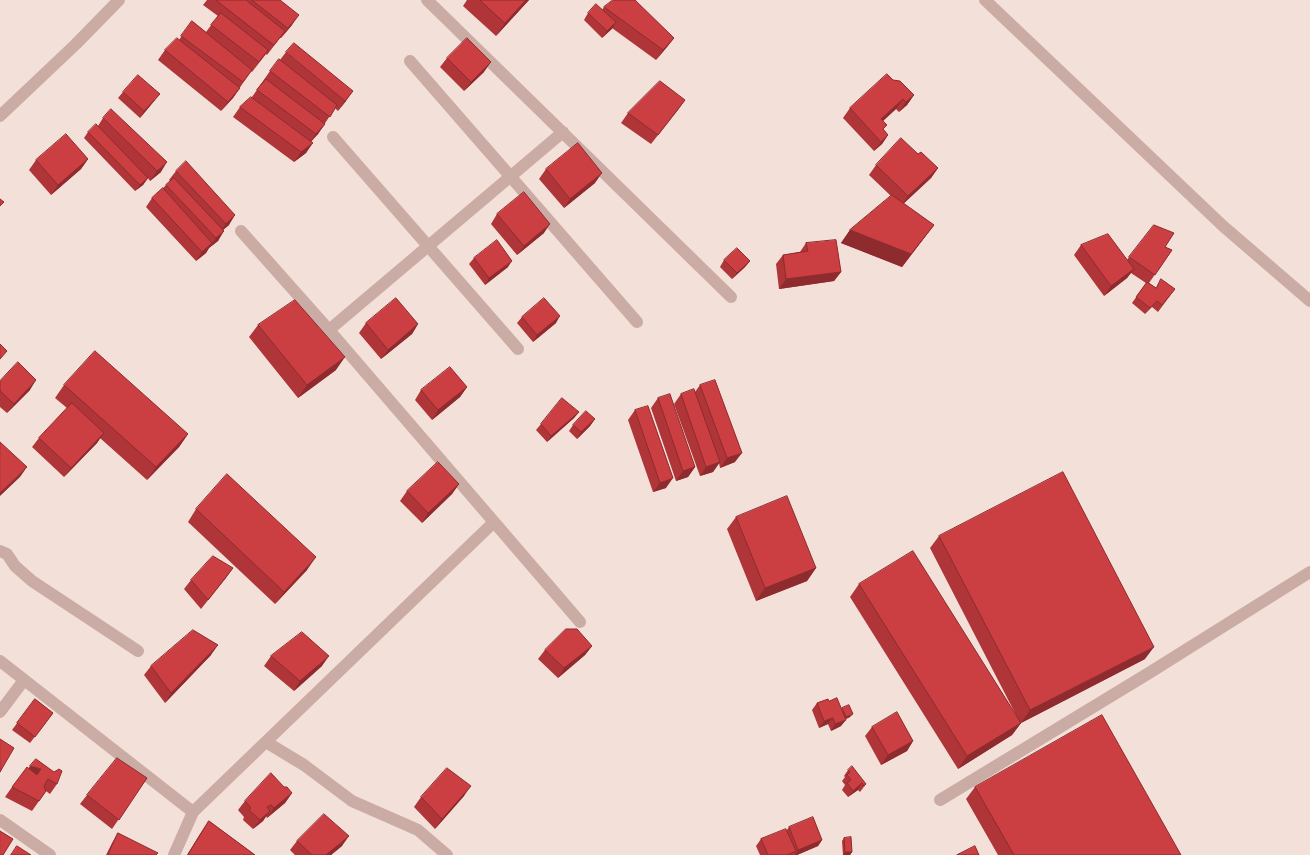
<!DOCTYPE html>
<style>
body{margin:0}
canvas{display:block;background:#f2e0d9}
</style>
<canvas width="1310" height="855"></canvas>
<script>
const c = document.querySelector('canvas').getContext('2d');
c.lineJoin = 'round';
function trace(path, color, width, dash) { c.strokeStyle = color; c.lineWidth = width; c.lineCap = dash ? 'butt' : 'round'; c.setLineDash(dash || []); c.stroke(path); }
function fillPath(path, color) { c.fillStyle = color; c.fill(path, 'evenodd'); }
trace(new Path2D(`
 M427 0 731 297
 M985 0 1223 226 1310 301
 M410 61 637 322
 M0 116 76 44 119 0
 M333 137 518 349
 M241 231 329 330 580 622
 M329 330 563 132
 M0 551 7 554 15 566 32 581 138 651
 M0 661 193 812
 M0 712 24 680
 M266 742 304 765 352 801 418 830 447 855
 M940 800 1149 673 1310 572
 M0 820 50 855
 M174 855 193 812 494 522`), '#cbaca5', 12);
fillPath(new Path2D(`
 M207 0H280L292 25 281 38H280L267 55 266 54 252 72 251 71 233 98 221 111 158 60 165 50 179 40 192 21 206 32 218 16 203 5Z
 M467 0H529L496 36 463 6Z
 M604 7 674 38 667 47 656 60 612 28 602 38 584 20 588 13 602 10Z
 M286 52 346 101 338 111 335 108 318 134 311 142 306 153 294 162 233 117 240 107 252 97 270 71 280 60Z
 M447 58 484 72 464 91 440 67Z
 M893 80 914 95 907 105 899 112 896 109 883 121 884 130 888 135 882 144 874 151 843 118 850 108Z
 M123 92 155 100 140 118 118 98Z
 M685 100 651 144 621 123 628 113Z
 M103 118 161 172 150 181 148 178 143 185 135 191 84 138 88 132 98 126Z
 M918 154 938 168 931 178 903 204 934 225 902 267 841 243 850 230 891 196 869 175 876 165Z
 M88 159 81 169 51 195 29 170 36 160Z
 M546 169 595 183 564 208 539 179Z
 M176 171 229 225 223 230 218 241 209 248 206 253 196 261 146 207 152 198 163 188 170 181 169 180Z
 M497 214 544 233 517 255 491 224Z
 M806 243 841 272 834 281 779 289 776 264 783 255 800 252Z
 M1081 245 1127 260 1129 257 1165 247 1172 250 1149 283 1156 288 1175 289 1158 312 1152 307 1145 314 1132 303 1146 283 1131 273 1127 278 1104 296 1074 255Z
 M474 258 508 267 485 285 469 264Z
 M724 260 750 261 745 267 732 279 720 267Z
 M522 317 556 323 533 342 517 323Z
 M366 323 418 324 412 334 381 359 359 333Z
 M258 325 336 370 298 398 249 337Z
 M0 381 30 390 7 413 0 407Z
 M64 385 188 434 179 447 147 480 100 438 97 443 64 477 32 447 39 438 67 408 55 398Z
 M700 385 735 462 720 468 719 463 713 472 700 476 674 404 681 394 695 392Z
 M467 387 460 397 432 420 415 400 421 390Z
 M658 398 695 467 688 477 676 481 651 408Z
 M635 410 666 488 653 492 628 420Z
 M579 412 574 418 547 442 536 430 541 424Z
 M595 419 590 426 577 439 569 431 573 425Z
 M459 484 452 494 422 523 400 501 407 491Z
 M196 509 307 570 275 604 188 522Z
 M736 517 816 568 807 581 756 601 727 529Z
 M939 536 1145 659 1021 723 1012 735 958 769 850 597 859 584 1016 715 930 548Z
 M233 568 201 609 184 589 191 580Z
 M592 646 585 655 558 678 538 659 545 650Z
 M211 655 165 703 144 675 151 666Z
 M271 656 322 666 294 691 264 666Z
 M35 699 53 713 30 743 12 730Z
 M829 701 841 709 850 717 846 719 841 726 831 731 828 724 819 728 812 710 817 703Z
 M872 727 913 741 907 751 881 765 865 736Z
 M28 769 54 772 57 784 50 794 46 791 32 811 5 797 12 787Z
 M848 770 866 784 860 792 858 790 848 797 842 790 845 785 842 781 845 777 844 776Z
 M147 778 112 829 80 804 87 795Z
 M284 787 292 793 285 803 267 818 266 816 263 821 253 829 243 820 244 817 238 810 245 801Z
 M975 787 1181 855H998L966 799Z
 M464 796 435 829 414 807 421 797Z
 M209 821 255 855H187L200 834Z
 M789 827 822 840 818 846 797 855H760L756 846 761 839 787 830Z
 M118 833 157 855H106L112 843Z
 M844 838 852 852 850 855H843L842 841Z
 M297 841 342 846 331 855H295L290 850Z`), '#af3538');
fillPath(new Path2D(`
 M526 0H529L496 36 505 23Z
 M299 15 292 25 281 38 288 28Z
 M616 22 612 29 602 38 607 31Z
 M674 38 667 47 656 60 663 50Z
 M491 62 484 72 464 91 471 82Z
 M240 88 233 98 221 111 228 102Z
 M353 91 346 101 338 111 345 101Z
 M160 94 140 118 144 111Z
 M914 95 907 105 899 112 906 102Z
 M903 99 896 109 875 128 881 119Z
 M685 100 678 110 651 144 658 135Z
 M325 124 318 134 309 143 316 134Z
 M888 135 882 144 874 151 881 142Z
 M313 143 306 153 294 162 301 152Z
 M88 159 81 169 51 195 58 185Z
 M167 162 161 172 150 181 157 171Z
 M938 168 931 178 901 206 908 196Z
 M602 173 595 183 564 208 570 199Z
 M148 178 143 185 135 191 140 185Z
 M235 215 229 225 219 233 226 224Z
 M550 224 544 233 517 255 524 246Z
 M934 225 902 267 841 243 850 230Z
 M224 231 218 241 209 248 216 238Z
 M212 243 206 253 196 261 202 252Z
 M512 261 508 267 485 285 489 278Z
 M750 261 745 267 732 279 737 273Z
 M1134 269 1127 278 1104 296 1111 286Z
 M841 272 834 281 779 289 786 279Z
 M560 316 556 323 533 342 537 335Z
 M418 324 412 334 381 359 388 350Z
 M345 357 336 370 298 398 307 385Z
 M36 380 30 390 7 413 14 404Z
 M467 387 460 397 432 420 438 410Z
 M579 412 574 418 547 442 551 436Z
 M595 419 590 426 577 439 581 432Z
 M104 433 97 443 64 477 71 468Z
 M188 434 179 447 147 480 156 467Z
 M742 453 735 462 720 468 727 458Z
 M720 462 713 472 700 476 706 467Z
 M27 467 20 477 0 496V493Z
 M695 467 688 477 676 481 683 471Z
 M673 478 666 488 653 492 660 483Z
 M459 484 452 494 422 523 428 513Z
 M316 557 307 570 275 604 284 592Z
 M233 568 226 578 201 609 208 600Z
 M816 568 807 581 756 601 765 588Z
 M218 645 211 655 165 703 171 693Z
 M592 646 585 655 558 678 564 668Z
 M1154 647 1145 659 1021 723 1012 735 958 769 967 756 1021 723 1030 710Z
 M329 656 322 666 294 691 300 681Z
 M853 714 850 717 843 720 846 717Z
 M833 718 828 724 819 728 824 721Z
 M846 720 841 726 831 731 835 724Z
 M913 741 907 751 881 765 888 755Z
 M30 766 41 769 34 778 24 776Z
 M862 783 858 790 848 797 853 791Z
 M471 786 464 796 435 829 442 819Z
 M292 793 285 803 267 818 274 808Z
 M270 811 263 821 253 829 260 820Z
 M349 836 342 846 331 855H326Z
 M822 840 818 846 797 855H795L798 850Z
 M845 852H852L850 855H843Z`), '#8e2b2e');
const building = new Path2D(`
 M216 0H246L285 31 274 45Z
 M252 0H280L299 15 288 28Z
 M480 0H526L505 23Z
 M613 0H635L674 38 663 50 604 7Z
 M596 4 616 22 607 31 588 13Z
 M221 13 268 50 259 62 211 25Z
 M192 21 252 70 243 82 181 36Z
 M177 38 240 88 228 102 165 50Z
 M467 38 491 62 471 82 447 58Z
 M294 43 353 91 345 101 286 52Z
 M279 59 337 105 330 117 270 71Z
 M887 74 893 80 900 81 914 95 906 102 903 99 881 119 887 125 883 129 888 135 881 142 850 108Z
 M138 75 160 94 144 111 123 92Z
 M266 79 325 124 316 134 257 90Z
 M660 81 685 100 658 135 628 113Z
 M251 97 313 143 301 152 240 107Z
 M111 109 167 162 157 171 103 118Z
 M96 124 148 178 140 185 88 132Z
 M66 134 88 159 58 185 36 160Z
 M901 138 918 154 921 152 938 168 908 196 876 165Z
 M578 143 602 173 570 199 546 169Z
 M186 161 235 215 226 224 176 171Z
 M174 178 224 231 216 238 166 185Z
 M163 188 212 243 202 252 152 198Z
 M524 192 550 224 524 246 497 214Z
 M892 195 934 225 911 254 850 230Z
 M0 199 4 202 0 206Z
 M1154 225 1174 233 1165 247 1172 250 1155 275 1129 257Z
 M1108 234 1134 269 1111 286 1081 245Z
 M497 240 512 261 489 278 474 258Z
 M836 240 841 272 786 279 783 255 808 251 806 243Z
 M737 248 750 261 737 273 724 260Z
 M1161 279 1175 289 1162 305 1157 301 1150 308 1136 297 1147 282 1156 288Z
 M396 298 418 324 388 350 366 323Z
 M544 298 560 316 537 335 522 317Z
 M295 300 345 357 307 385 258 325Z
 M0 344 7 351 0 359Z
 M95 351 188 434 156 467 64 385Z
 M18 362 36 380 14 404 0 391V381Z
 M450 367 467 387 438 410 421 390Z
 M715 380 742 453 727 458 700 385Z
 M694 389 720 462 706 467 681 394Z
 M670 394 695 467 683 471 658 398Z
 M562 398 579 412 551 436 541 424Z
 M72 403 104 433 71 468 39 438Z
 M648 406 673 478 660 483 635 410Z
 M586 411 595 419 581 432 573 425Z
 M0 442 27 467 0 493Z
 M438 462 459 484 428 513 407 491Z
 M1063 472 1154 647 1030 710 939 536Z
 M227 474 316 557 284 592 196 509Z
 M787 496 816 568 765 588 736 517Z
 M913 551 1021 723 967 756 859 584Z
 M213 556 233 568 208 600 191 580Z
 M566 629H577L592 646 564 668 545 650Z
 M193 630 218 645 171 693 151 666Z
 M302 632 329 656 300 681 271 656Z
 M837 698 846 720 835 724 833 718 824 721 817 703 828 699 829 701Z
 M35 699 53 713 35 737 17 723Z
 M849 705 853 714 846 717 842 708Z
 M897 712 913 741 888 755 872 727Z
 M1102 715 1181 855H1014L975 787Z
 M0 739 14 748 0 772Z
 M117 758 147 778 119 820 87 795Z
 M36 759 54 772 59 769 62 771 57 784 48 779 44 786 46 791 39 801 12 787 27 767 37 775 41 769 30 766Z
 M852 766 866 784 864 786 862 783 853 791 847 783 851 780 847 775 850 772 848 770Z
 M447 768 471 786 442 819 421 797Z
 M271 773 284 787H287L292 793 274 808 271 805 267 807 270 811 260 820 249 810 251 808 245 801Z
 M324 814 349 836 326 855H312L297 841Z
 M813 817 822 840 798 850 789 827Z
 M209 821 255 855H188Z
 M786 829 796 851 787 855H768L761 839Z
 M0 831 13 839 3 855H0Z
 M118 833 158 853 156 855H108Z
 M851 837 852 852H845L844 838Z
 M17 846 31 855H11Z
 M975 846 979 855H957Z`);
fillPath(building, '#cb3e41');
trace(building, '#8e2b2e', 1);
</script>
